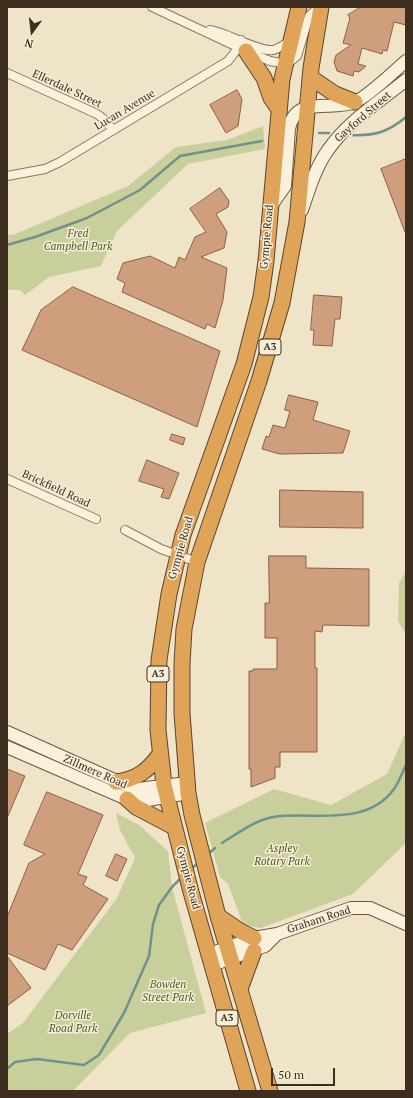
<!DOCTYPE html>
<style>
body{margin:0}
#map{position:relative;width:413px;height:1098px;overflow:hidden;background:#f0e4c8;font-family:"PT Serif",serif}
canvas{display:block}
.frame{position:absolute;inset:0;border:8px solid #3d2e20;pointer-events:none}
.north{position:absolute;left:12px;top:12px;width:40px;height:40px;-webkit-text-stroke:3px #f7eed8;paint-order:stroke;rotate:195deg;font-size:11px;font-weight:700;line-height:16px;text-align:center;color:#3d2e20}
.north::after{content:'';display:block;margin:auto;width:14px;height:18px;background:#3d2e20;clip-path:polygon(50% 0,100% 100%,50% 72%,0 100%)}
.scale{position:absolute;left:271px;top:1068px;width:64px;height:18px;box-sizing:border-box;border:2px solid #3d2e20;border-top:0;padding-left:5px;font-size:12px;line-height:14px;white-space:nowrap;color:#3d2e20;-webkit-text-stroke:3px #f7eed8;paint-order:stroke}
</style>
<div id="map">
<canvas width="413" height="1098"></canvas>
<div class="frame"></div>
<div class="north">N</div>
<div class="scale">50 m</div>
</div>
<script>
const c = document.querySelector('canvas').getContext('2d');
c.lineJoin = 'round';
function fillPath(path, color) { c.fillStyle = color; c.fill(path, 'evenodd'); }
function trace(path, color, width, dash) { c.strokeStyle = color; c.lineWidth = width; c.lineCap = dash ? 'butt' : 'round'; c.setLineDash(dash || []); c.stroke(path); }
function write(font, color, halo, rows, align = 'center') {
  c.font = font + ' "PT Serif",serif'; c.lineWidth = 3; c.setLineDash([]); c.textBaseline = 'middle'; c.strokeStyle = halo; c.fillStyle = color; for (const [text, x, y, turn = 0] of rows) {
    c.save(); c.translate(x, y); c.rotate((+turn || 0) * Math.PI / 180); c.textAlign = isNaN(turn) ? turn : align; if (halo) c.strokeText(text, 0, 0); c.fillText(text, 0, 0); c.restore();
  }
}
fillPath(new Path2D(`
 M263 126 265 149 188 164 117 231 101 266 49 277 25 295 20 290H7V235H13L128 186 176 147 227 140Z
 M406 571V634L398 621 399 583Z
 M406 732V843L353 894 261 928 245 925 241 919 228 884 220 877 205 823 274 789 331 805 387 774Z
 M116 813 139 825 168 851 172 887 206 1013 130 1033 73 1091H7V1034L23 1023 117 898 135 858 120 830Z`), '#c9cf9b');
trace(new Path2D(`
 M319 133H329
 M352 135C375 136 388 132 406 117
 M7 245 35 237 87 218 140 190 180 156 262 141
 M222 843C237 834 255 820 273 817 312 811 366 828 394 789 399 782 402 773 406 765
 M208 854 215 848
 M190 870 198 863
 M7 1069 15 1062 37 1059 84 1065 99 1055 124 1013 149 956 153 924 159 905 172 887 182 877`), '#6f938a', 2.5);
const building = new Path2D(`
 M361 7H406V25L394 22 387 51 383 50 382 54 362 48 358 64 366 66 359 72 354 71 353 76 337 71 334 62 336 55 351 45 343 43 350 18 348 15Z
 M237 90 242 99 238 126 226 133 210 105Z
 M406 159V232H405L381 169Z
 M220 188 229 201 228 207 216 214 227 232 224 248 201 257 227 268 223 300 215 328 207 324 205 329 122 292 125 283 117 279 123 263 150 256 175 268 179 257 185 260 195 237 206 232 190 209Z
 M73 287 220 351 197 427 22 350 41 310Z
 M314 295 342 297 340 319H335L332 346 313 345 314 330H311Z
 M289 395 318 402 313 420 350 431 343 453 280 454 262 449 266 436 269 437 273 425 285 428 290 411 285 410Z
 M172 434 185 438 183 445 170 440Z
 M147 460 179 473 169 499 161 497 164 489 139 481Z
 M280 490 363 492V528L280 527Z
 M269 556H306V568L369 569V626L323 625 322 632 315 631V668H317V752H280V767H275V778L251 787V769H249V671H253V669H277V638H265V603H269Z
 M7 769 25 776 7 818Z
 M47 792 103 815 78 874 87 877 83 885 108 899 72 950 58 944 45 970 7 953V917L29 863 45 854 24 845Z
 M116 854 127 859 117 881 106 876Z
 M7 956 31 988 7 1006Z`);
fillPath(building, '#cf9f7d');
trace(building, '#8d5f41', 1);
const street = new Path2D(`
 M152 7 246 51 270 61 281 63 291 61 297 56 309 16 319 7
 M210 30C228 33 258 52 273 50 279 49 285 44 290 41
 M7 73 97 114 105 120 113 130
 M7 176 45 169 60 162 228 61 235 52 241 40
 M7 479 96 519
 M125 530 161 549 197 562`);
const secondary = new Path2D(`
 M271 206 285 186 289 129C295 94 333 112 355 102 370 95 392 73 406 61
 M302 210C309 190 315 168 328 150 347 122 379 102 406 80
 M7 732 130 787 138 789 187 783
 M7 747 127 799 148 800 188 793
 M210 954 254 938 277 934 351 908H370L406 924
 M212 965 265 946 277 934`);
const highway = new Path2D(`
 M246 51 264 78 271 98 278 108
 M310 77 335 94 355 102
 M116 782C137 779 148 771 160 754
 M127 799 136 807 174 827
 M218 916 240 931 254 938
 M240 989 254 951
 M248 1091 191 892 164 785 158 730 159 660 169 594 183 535 244 364 261 297 266 261 282 79 299 7
 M270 1091 218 916 192 815 188 793 182 713V664L184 629 197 562 259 381 282 303 297 222 311 68 321 7`);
trace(street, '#8d765c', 10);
trace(secondary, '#6f573f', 14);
trace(highway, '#5b4430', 17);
trace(street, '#faf1dc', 8);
trace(secondary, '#faf1dc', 12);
trace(highway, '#e0a458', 15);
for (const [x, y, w] of [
 [270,347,22],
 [158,674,22],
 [227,1018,22]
]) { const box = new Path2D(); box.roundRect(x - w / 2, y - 8, w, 16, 3); c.fillStyle = '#f7eed8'; c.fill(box); trace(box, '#3d2e20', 1); }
write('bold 10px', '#3d2e20', null, [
 ["A3",270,347],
 ["A3",158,674],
 ["A3",227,1018]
]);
write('11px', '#3d2e20', '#f7eed8', [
 ["Ellerdale Street",67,89,25],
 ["Lucan Avenue",125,110,-31],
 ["Gayford Street",363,117,-41],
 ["Gympie Road",267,237,-85],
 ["Brickfield Road",56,489,25],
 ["Gympie Road",181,548,-74],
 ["Zillmere Road",95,772,24],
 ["Gympie Road",188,878,75],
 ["Graham Road",319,920,-18]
]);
write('italic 11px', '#4d5a26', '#f7eed8', [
 ["Fred",78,234],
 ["Campbell Park",78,247],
 ["Aspley",282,849],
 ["Rotary Park",282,862],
 ["Bowden",168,985],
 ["Street Park",168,998],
 ["Dorville",73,1016],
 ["Road Park",73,1029]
]);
</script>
